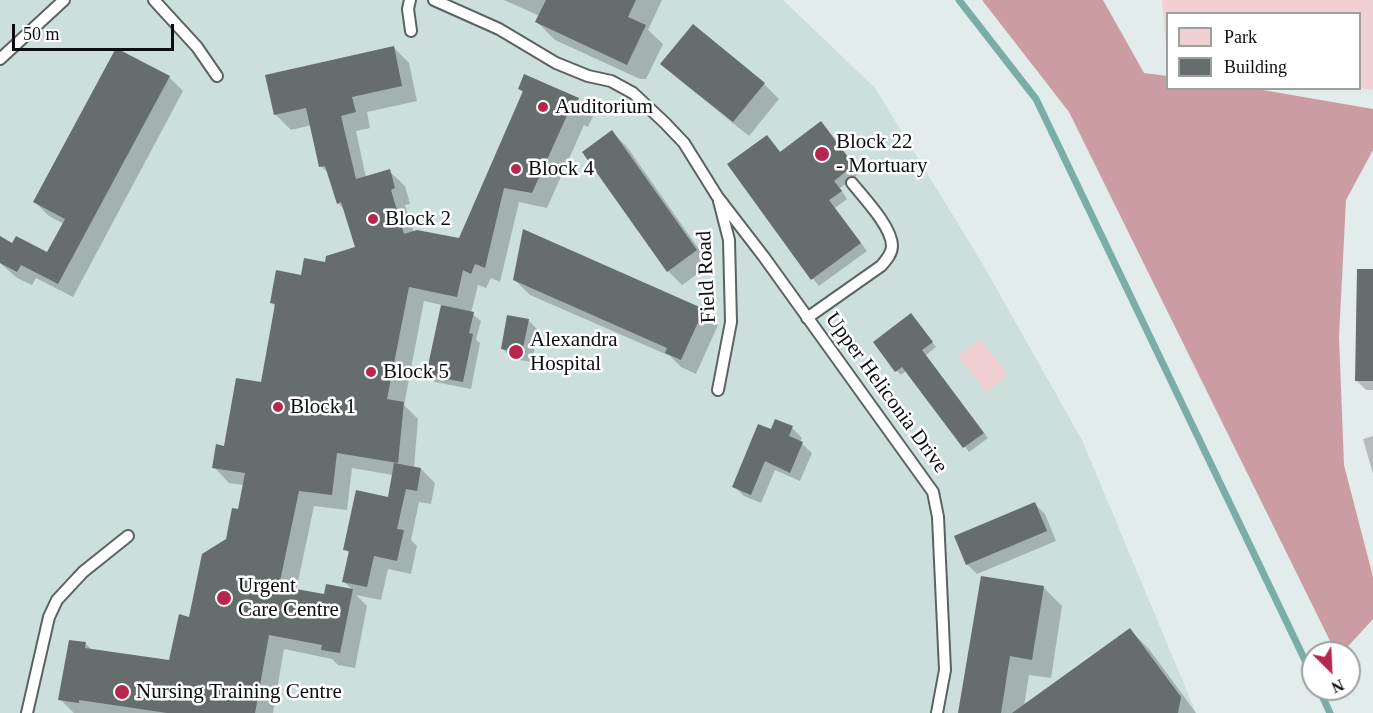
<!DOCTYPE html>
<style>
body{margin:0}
#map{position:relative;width:1373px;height:713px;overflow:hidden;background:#e2ecea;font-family:"Times New Roman",serif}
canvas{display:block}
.legend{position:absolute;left:1166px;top:12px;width:195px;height:78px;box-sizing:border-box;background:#fff;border:2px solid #9e9f9f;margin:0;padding:8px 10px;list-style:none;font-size:18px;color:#0c0f0f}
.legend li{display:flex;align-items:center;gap:12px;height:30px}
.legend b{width:30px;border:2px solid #9e9f9f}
.north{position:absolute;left:1301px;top:641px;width:60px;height:60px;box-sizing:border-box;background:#fff;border:2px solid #9e9f9f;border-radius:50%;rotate:156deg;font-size:16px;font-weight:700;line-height:24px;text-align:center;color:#0c0f0f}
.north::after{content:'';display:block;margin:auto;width:21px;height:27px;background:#b7264e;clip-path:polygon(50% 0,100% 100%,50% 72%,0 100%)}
.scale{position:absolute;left:12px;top:24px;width:162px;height:27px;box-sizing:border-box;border:3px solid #0c0f0f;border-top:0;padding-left:8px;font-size:18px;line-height:21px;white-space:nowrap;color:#0c0f0f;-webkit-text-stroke:4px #fff;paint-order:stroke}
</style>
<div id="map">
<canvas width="1373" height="713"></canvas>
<ul class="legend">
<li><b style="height:16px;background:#f1d0d3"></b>Park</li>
<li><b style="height:16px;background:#656e6c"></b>Building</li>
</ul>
<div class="north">N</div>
<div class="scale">50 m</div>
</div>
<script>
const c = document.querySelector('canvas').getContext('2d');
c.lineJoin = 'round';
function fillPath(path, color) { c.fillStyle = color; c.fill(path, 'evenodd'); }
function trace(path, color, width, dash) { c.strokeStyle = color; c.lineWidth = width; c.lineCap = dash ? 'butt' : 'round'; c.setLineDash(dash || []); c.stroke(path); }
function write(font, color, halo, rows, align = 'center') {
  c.font = font + ' "Times New Roman",serif'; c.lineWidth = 5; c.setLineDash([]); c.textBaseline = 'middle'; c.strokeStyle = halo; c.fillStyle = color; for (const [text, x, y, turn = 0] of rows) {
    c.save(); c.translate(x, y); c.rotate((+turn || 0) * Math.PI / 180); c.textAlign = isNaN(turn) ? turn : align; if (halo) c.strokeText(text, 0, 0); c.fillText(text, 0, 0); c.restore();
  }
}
fillPath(new Path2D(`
 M0 0H783L875 88 982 263 1082 440 1196 713H0Z`), '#ccdfdc');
fillPath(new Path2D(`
 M1162 0H1373V90L1360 88V14H1168L1167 59Z
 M980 339 1008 375 986 392 958 356Z`), '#f1d0d3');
fillPath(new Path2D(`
 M982 0H1103L1144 73 1167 76 1168 88 1257 89 1373 109V150L1346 200 1339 337 1344 465 1373 577V619L1342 653H1336L1069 112Z`), '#cb9da2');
fillPath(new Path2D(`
 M504 0H662L648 30 663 44 646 79H640L555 40 537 22 540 16Z
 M693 26 764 84 779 99 749 136 677 78 662 63Z
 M393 47 409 63 417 101 367 112 370 128 356 131 366 178 389 171 405 186 410 204 405 205 414 233 460 240 524 93 519 89 578 99 594 114 588 127 584 125 547 208 519 202 500 282 491 278 486 288 478 285 471 313 481 321 476 340 480 343 471 389 435 382 427 374 442 305 424 301 404 405 418 419 414 468 421 469 435 483 431 504 419 502 411 540 417 546 411 574 388 569 381 600 356 595 367 606 355 668 338 665 332 659 284 649 273 713H74L60 699 86 644 92 650 170 661 228 540 239 511 244 485 229 483 214 467 262 384 276 307 272 303 302 277 357 248 345 210 338 203 330 175 321 166 312 125 291 130 275 114ZM352 468 393 475 389 498 345 549 350 554 343 581 353 590 327 586 325 596 296 591 314 506 347 510Z
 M169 77 183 91 73 297 36 278 32 285 17 278 0 263V238L13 245 48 254 64 224 49 216 35 202Z
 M827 130 860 173 840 188 847 199 835 208 867 251 819 286 813 279 767 137 781 153Z
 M612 132 627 147 710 265 682 285 668 271Z
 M1373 270V390H1366L1356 380Z
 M515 280 703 310 718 325 696 374 681 367 670 356 530 295Z
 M528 320 538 330 532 362 513 359 503 349Z
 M915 320 936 347 926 355 988 438 969 452 906 371 901 375 897 371Z
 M792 428 802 438 800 442 812 453 800 481 775 470 761 503 744 496 734 486 772 431Z
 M1373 436V474L1363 439Z
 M1035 504 1045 514 1056 541 977 574 967 564Z
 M1043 587 1062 606 1051 678 1029 675 1024 706 1130 630 1149 649 1196 713H959Z`), '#0003');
trace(new Path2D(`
 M959 0 1036 99 1313 677
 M1319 689 1330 713`), '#7aada6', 7);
fillPath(new Path2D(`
 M546 0H636L628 17 646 25 627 65 535 22Z
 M693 24 765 83 733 122 660 64Z
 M394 46 402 86 352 97 356 112 341 116 356 179 390 169 395 188 391 190 404 234 417 230 459 238 523 91 518 89 524 74 579 98 573 113 569 111 532 193 504 188 485 268 475 264 471 274 463 270 457 297 409 287 387 399 404 402 398 463 337 453 332 495 299 491 279 586 324 594 326 584 353 589 340 653 321 650 322 645 269 635 255 713H167L79 700V703L58 700 69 640 86 642 85 648 169 660 179 614 189 617 202 554 226 539 232 508 238 509 245 473 212 468 216 444 224 446 236 378 261 382 275 304 270 303 276 270 301 275 304 258 325 262 326 256 355 247 341 202 337 204 325 166 319 167 306 108 274 115 265 75Z
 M116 48 170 76 58 284 21 265 17 272 0 263V236L12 243 16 236 47 252 65 219 33 202Z
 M821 121 854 165 834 181 842 191 829 200 861 243 811 280 727 164 767 135 780 152Z
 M612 130 697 250 667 272 582 152Z
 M523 229 704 309 681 360 665 353 667 348 513 280Z
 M1357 269H1373V381H1355Z
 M441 305 474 312 469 333 473 334 463 382 426 375Z
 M911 313 933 342 922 350 984 433 963 448 902 367 895 372 873 342Z
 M507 315 529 319 522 353 501 349Z
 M775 419 793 426 789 436 803 442 790 473 765 461 751 495 732 487 758 424 771 429Z
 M394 463 421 468 417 491 406 489 397 529 404 530 397 561 374 556 367 587 342 582 349 551 343 550 356 490 388 497Z
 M1035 502 1047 531 966 565 954 536Z
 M981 576 1044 586 1032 660 1010 656 1001 713H958Z
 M1130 628 1181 697 1178 713H1012Z`), '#656e6c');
const service = new Path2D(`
 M154 0 197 47 217 76
 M410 0 408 9 411 31
 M434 0 499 29 556 63 588 76 611 81 633 93 665 123 684 143 717 196 764 257 933 492 938 517 945 670 937 713
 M0 59 64 0
 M807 318 881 266C886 260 892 254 892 246 892 227 864 198 852 183
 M718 390 731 322 729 240 719 201
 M27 713 49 617 57 600 83 572 128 536`);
trace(service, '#5b6362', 14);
trace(service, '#fff', 10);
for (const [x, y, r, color] of [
 [543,107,6,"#b7264e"],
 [822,154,8,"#b7264e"],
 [516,169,6,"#b7264e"],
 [373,219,6,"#b7264e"],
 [516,352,8,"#b7264e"],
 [371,372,6,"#b7264e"],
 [278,407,6,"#b7264e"],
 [224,598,8,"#b7264e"],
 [122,692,8,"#b7264e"]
]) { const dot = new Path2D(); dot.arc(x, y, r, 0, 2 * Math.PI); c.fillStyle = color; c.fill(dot); trace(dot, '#fff', 2); }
write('21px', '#0c0f0f', '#fff', [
 ["Auditorium",555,107],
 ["Block 22",836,142],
 ["- Mortuary",836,166],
 ["Block 4",528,169],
 ["Block 2",385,219],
 ["Alexandra",530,340],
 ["Hospital",530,364],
 ["Block 5",383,372],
 ["Block 1",290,407],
 ["Urgent",238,586],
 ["Care Centre",238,610],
 ["Nursing Training Centre",136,692]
], 'left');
write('21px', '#0c0f0f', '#fff', [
 ["Field Road",707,277,-93],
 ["Upper Heliconia Drive",886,393,54]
]);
</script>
